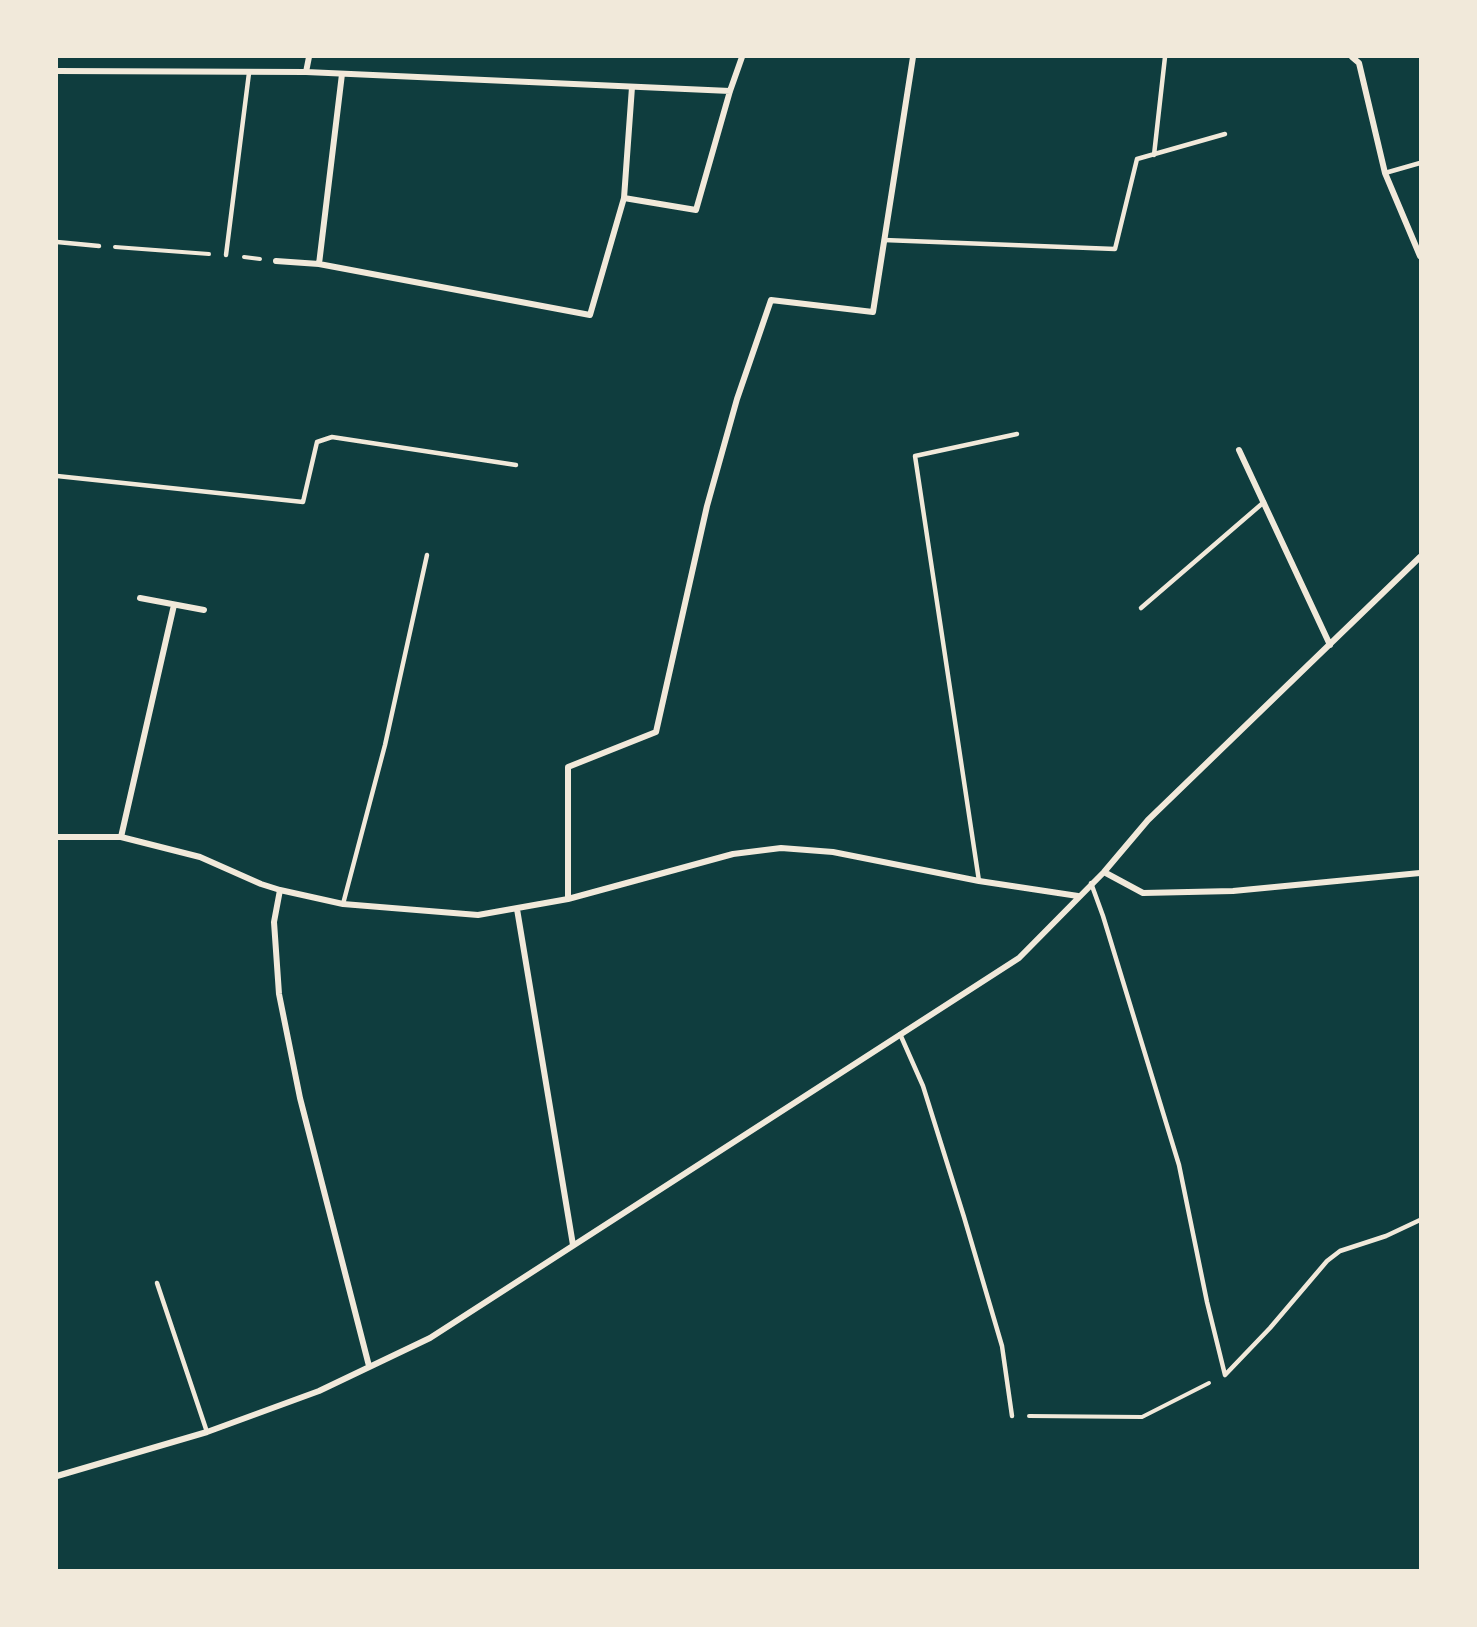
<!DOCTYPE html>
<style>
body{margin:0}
#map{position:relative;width:1477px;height:1627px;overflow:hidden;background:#0f3d3e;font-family:Rubik,sans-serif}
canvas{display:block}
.frame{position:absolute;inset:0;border:58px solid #f1e9da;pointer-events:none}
</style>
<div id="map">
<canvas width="1477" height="1627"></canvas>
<div class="frame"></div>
</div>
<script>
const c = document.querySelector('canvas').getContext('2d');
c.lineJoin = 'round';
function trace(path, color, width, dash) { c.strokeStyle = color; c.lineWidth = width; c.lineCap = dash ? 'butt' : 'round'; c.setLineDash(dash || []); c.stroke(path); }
trace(new Path2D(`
 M115 247 209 254
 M244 257 260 259
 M1029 1416 1142 1417 1209 1383`), '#f1e9da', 4);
trace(new Path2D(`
 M1154 155 1165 57
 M1385 173 1420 163
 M884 240 1115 249 1137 159 1225 134
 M57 242 99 246
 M226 255 249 73
 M57 476 303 502 317 442 332 437 516 465
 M1141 608 1264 502
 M979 881 915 456 1017 434
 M1091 883 1103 916 1179 1165 1207 1302 1225 1375
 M343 904 385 745 427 555
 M900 1034 923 1086 964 1217 1002 1346 1012 1416
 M157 1283 207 1432
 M1225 1375 1270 1328 1327 1261 1340 1251 1386 1236 1420 1220`), '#f1e9da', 4.5);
trace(new Path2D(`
 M1352 57 1359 63 1385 173 1420 256
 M57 71 306 72 730 91
 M306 72 309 57
 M624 198 696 210 730 91 742 57
 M276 261 319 264 590 315 624 198 632 87
 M319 264 342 74
 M1239 450 1330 645
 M140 598 204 610
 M57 837H121L200 857 261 884 280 890 343 904 478 915 568 899 733 854 781 848 833 852 979 881 1078 896
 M121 837 174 605
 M1104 872 1143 893 1233 891 1420 873
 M280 890 274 922 279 994 300 1098 369 1366
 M568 899V767L656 732 707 506 737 399 771 300 873 312 913 57
 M517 909 573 1245
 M57 1476 207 1432 319 1391 430 1338 1019 958 1104 872 1148 820 1420 557`), '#f1e9da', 6);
</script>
